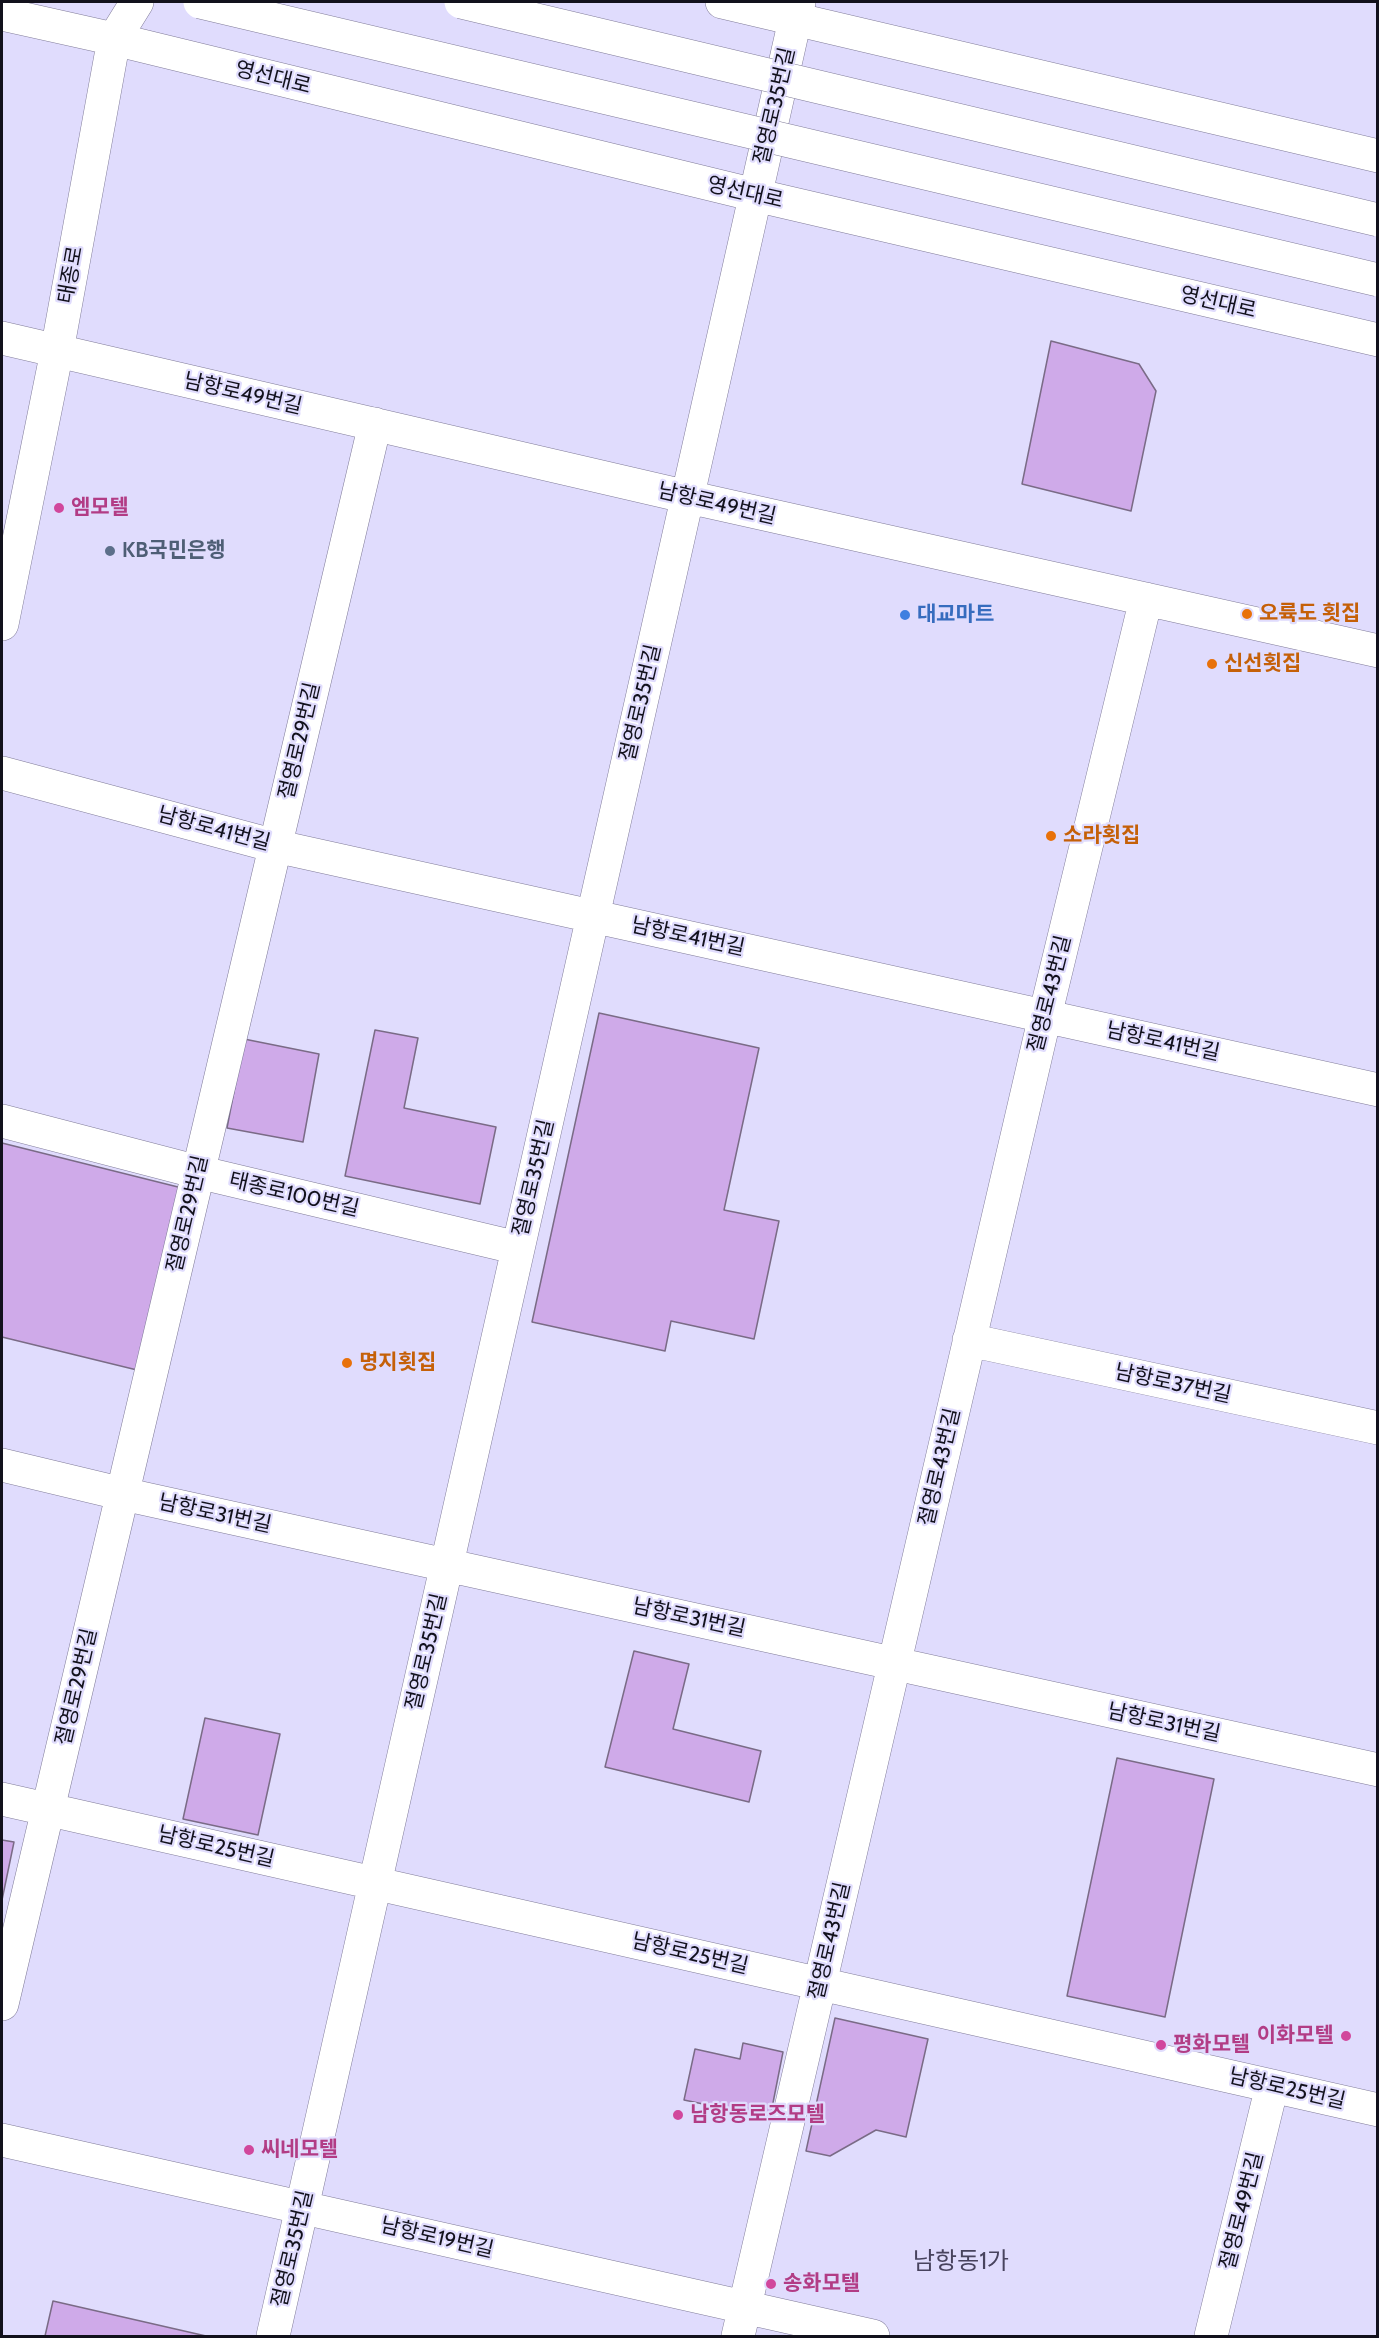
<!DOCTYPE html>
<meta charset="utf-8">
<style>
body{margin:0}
#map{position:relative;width:1379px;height:2338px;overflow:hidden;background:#e0dcfd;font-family:Cabin,sans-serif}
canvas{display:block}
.frame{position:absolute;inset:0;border:3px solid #12111c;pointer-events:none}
</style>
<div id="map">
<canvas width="1379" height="2338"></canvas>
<div class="frame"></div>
</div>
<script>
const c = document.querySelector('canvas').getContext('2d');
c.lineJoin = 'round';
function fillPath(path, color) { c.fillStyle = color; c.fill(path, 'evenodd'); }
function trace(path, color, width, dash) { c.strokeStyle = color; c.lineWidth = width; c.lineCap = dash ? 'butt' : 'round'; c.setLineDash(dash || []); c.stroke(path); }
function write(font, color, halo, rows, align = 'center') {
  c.font = font + ' Cabin,"Noto Sans KR",sans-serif'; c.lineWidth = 4.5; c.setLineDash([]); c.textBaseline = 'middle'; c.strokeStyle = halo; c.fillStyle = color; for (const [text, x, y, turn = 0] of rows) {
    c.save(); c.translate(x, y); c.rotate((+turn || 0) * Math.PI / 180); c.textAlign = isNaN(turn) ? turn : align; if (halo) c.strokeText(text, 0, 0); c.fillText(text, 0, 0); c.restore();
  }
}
const building = new Path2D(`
 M1051 341 1139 364 1156 391 1131 511 1022 484Z
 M599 1013 759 1048 724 1210 779 1221 754 1339 671 1321 665 1351 532 1322Z
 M375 1030 418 1038 404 1108 496 1127 480 1204 345 1176Z
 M244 1039 319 1054 303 1142 227 1128Z
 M2 1143 182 1188 137 1370 2 1337Z
 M634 1651 689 1664 673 1729 761 1751 749 1802 605 1767Z
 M205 1718 280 1734 258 1835 183 1819Z
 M1117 1758 1214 1779 1165 2017 1067 1996Z
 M2 1840 14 1842 2 1900Z
 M835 2018 928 2039 906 2137 876 2130 830 2156 806 2151Z
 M743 2043 783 2052 770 2118 684 2100 695 2049 740 2059Z
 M53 2301 206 2336H45Z`);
fillPath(building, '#cfaae9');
trace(building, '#7a6b86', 1.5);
const minor = new Path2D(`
 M114 39 137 2
 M2 338 688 497 1378 651
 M2 773 275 846 1378 1090
 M2 1121 198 1172 518 1248
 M969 1340 1378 1428
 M2 1465 123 1494 1378 1770
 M2 1799 1378 2110
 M2 2004 375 424
 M2 2140 873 2336
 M273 2336 799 2
 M738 2336 1045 1016 1146 599
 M1211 2336 1272 2086`);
const major = new Path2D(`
 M722 2 1378 156
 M2 14 114 39 755 195 1378 340
 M2 624 57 351 114 39`);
trace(minor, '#807c99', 34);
trace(major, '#807c99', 34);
trace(minor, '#fff', 33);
trace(major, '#fff', 33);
const highwayBridge = new Path2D(`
 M200 2 1378 280
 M461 2 1378 220`);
trace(highwayBridge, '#807c99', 34, []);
trace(highwayBridge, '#fff', 33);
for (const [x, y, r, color] of [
 [59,508,6,"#d1479c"],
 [110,551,6,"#5c6f8a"],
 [1247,614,6,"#e8710a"],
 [905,615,6,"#3f7fe0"],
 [1212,664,6,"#e8710a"],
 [1051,836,6,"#e8710a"],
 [347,1363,6,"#e8710a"],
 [1346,2036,6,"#d1479c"],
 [1161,2045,6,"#d1479c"],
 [678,2115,6,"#d1479c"],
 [249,2150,6,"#d1479c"],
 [771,2284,6,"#d1479c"]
]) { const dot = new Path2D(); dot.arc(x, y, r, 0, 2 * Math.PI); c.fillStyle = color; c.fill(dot); trace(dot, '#e0dcfd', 2); }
write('21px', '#12111c', '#e0dcfd', [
 ["영선대로",273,78,14],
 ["절영로35번길",775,106,-77],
 ["영선대로",745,193,13],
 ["태종로",71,275,-80],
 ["영선대로",1218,303,13],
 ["남항로49번길",243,394,13],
 ["남항로49번길",717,504,13],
 ["절영로35번길",641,703,-77],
 ["절영로29번길",300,741,-77],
 ["남항로41번길",214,829,15],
 ["남항로41번길",688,937,12],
 ["절영로43번길",1050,994,-76],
 ["남항로41번길",1163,1042,12],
 ["절영로35번길",534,1178,-77],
 ["태종로100번길",294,1195,13],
 ["절영로29번길",188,1214,-77],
 ["남항로37번길",1173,1384,12],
 ["절영로43번길",940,1467,-77],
 ["남항로31번길",215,1514,12],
 ["남항로31번길",689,1618,12],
 ["절영로35번길",427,1652,-77],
 ["절영로29번길",77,1687,-77],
 ["남항로31번길",1164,1723,12],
 ["남항로25번길",216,1847,13],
 ["절영로43번길",830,1941,-77],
 ["남항로25번길",690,1954,13],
 ["남항로25번길",1287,2089,13],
 ["절영로49번길",1242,2211,-76],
 ["남항로19번길",437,2238,13],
 ["절영로35번길",293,2249,-77]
]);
write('bold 21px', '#b23c85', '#e0dcfd', [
 ["엠모텔",71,508],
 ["이화모텔",1334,2036,"right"],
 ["평화모텔",1173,2045],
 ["남항동로즈모텔",690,2115],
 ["씨네모텔",261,2150],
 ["송화모텔",783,2284]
], 'left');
write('bold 21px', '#4e5e75', '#e0dcfd', [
 ["KB국민은행",122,551]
], 'left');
write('bold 21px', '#c56008', '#e0dcfd', [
 ["오륙도 횟집",1259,614],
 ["신선횟집",1224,664],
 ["소라횟집",1063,836],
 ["명지횟집",359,1363]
], 'left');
write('bold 21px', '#366cbe', '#e0dcfd', [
 ["대교마트",917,615]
], 'left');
write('24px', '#48435e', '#e0dcfd', [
 ["남항동1가",961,2262]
]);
</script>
